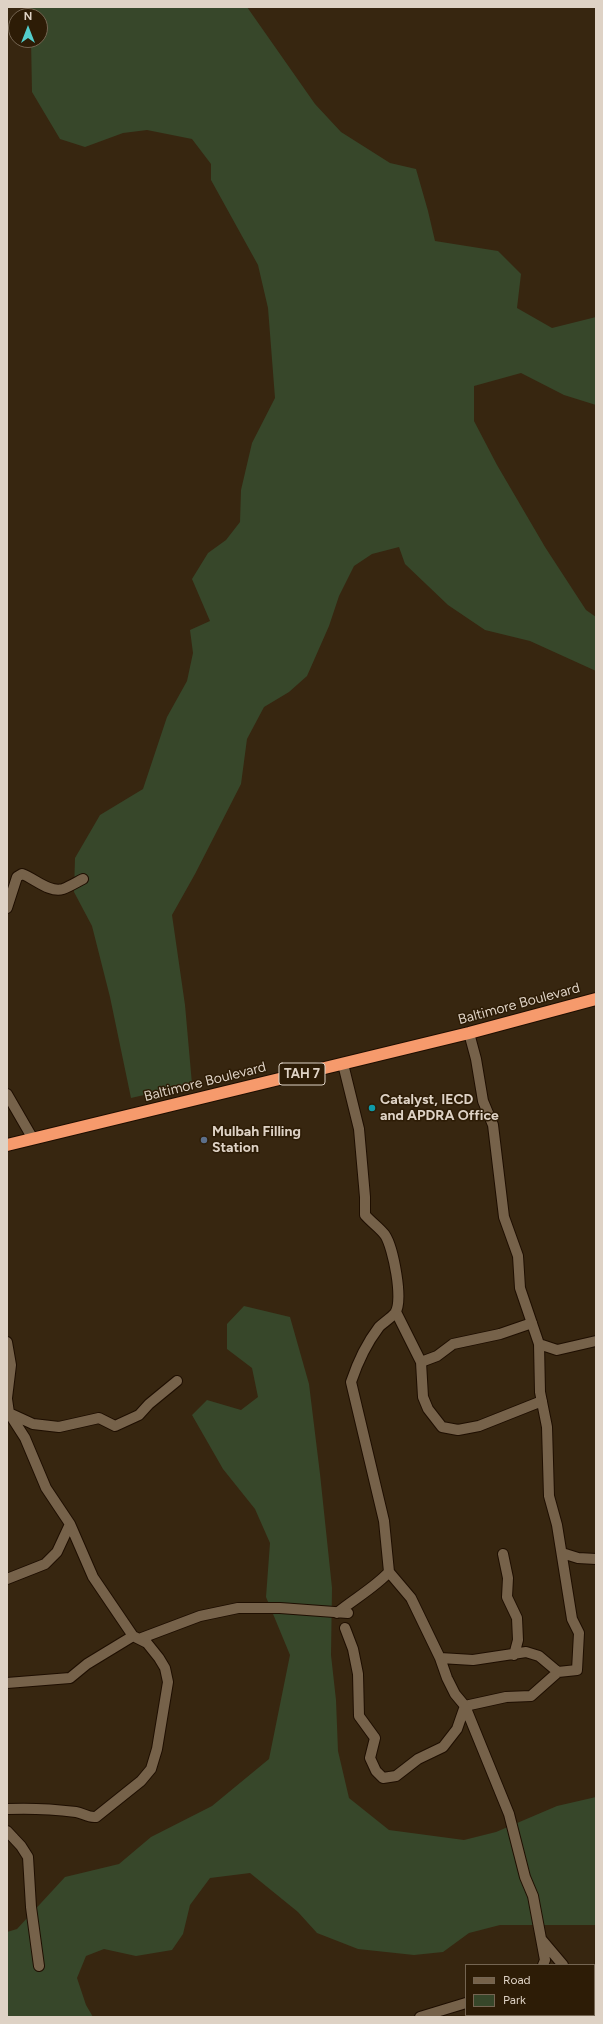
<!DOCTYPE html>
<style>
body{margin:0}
#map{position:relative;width:603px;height:2024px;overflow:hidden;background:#372610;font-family:Figtree,sans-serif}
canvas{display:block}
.frame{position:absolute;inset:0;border:8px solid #ded2c5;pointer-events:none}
.legend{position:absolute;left:465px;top:1964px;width:130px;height:52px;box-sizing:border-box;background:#2d1c06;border:1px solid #746552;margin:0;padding:5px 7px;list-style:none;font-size:12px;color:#ded2c5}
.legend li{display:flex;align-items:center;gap:8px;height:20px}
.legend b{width:20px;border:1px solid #746552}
.north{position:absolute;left:8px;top:8px;width:40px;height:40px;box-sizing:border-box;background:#2d1c06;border:1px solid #746552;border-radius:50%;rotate:0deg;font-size:11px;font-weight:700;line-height:16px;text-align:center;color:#ded2c5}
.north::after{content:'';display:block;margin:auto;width:14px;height:18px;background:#53cdcb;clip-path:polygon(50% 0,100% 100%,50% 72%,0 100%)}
</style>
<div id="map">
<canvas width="603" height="2024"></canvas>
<div class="frame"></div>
<ul class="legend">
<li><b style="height:5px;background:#76624a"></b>Road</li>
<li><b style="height:11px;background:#37472a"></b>Park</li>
</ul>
<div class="north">N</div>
</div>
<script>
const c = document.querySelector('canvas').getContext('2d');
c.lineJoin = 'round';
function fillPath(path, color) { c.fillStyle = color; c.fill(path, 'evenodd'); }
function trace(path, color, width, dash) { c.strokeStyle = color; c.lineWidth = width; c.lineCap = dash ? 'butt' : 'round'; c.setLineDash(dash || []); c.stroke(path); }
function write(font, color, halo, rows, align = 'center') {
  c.font = font + ' Figtree,sans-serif'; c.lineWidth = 3; c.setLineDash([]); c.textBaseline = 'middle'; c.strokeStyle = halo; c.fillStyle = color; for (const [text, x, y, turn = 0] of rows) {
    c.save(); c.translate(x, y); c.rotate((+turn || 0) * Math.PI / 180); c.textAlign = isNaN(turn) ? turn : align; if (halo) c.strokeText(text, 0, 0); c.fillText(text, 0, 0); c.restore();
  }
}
fillPath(new Path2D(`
 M466 2015H531L532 2017H458Z`), '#442d11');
fillPath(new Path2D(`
 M27 7H247L315 104 341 132 390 163 416 169 428 211 435 241 498 251 521 274 517 308 552 328 596 317V405L564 395 521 373 474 386V421L497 465 545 547 586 610 596 617V671L530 641 485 630 448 605 405 564 399 547 372 554 354 566 339 596 329 626 307 676 289 692 264 707 247 739 241 784 195 874 172 915 185 1005 192 1084 131 1098 110 997 92 926 74 892 75 858 100 815 143 789 167 717 187 681 193 653 190 630 210 621 192 579 208 553 226 540 240 522 241 490 252 443 275 398 268 308 258 265 211 180V164L192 139 147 130 123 133 85 147 60 139 32 92 31 40H40V16H28Z
 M244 1306 290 1317 309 1384 320 1474 332 1588 331 1655 336 1700 338 1751 349 1798 389 1830 464 1840 496 1832 557 1806 596 1797V1925H500L469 1933 443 1952 414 1955 358 1949 317 1933 298 1912 250 1873 210 1878 190 1905 183 1934 172 1950 136 1956 104 1949 86 1956 77 1978 86 2005 93 2017H7V1932L17 1929 65 1877 119 1864 151 1837 212 1806 269 1759 290 1655 266 1597 270 1543 255 1509 223 1469 192 1415 207 1400 241 1410 258 1397 252 1368 227 1349V1324Z`), '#37472a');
const minor = new Path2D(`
 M7 908 17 877 22 874C34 878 49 893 63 889 69 887 77 882 83 879
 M469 1033 476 1059 483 1101 493 1125 504 1217 518 1256 520 1288 539 1344 540 1392 547 1427 549 1496 557 1525 572 1619 579 1633 577 1670 558 1672 531 1696 506 1697 465 1706 509 1814 525 1877 533 1896 545 1960 543 1965
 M343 1064 359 1129 365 1197V1215C371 1222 380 1228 385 1235 393 1247 404 1301 395 1313 391 1318 384 1322 379 1327 366 1344 358 1361 351 1382L384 1521 389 1572 411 1598 440 1658 447 1678 455 1694 465 1706 457 1729 443 1747 418 1759 396 1776 383 1778 376 1771 370 1758 375 1738 359 1716 358 1674 353 1649 345 1628
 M7 1094 33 1139
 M396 1312 421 1362 423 1397 428 1409 442 1427 458 1430 479 1426 542 1401
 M7 1342 11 1365 7 1398
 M539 1344 557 1350 596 1341
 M421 1362 437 1356 453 1344 500 1334 532 1323
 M7 1399 9 1413 25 1438 46 1488 70 1524 93 1577 133 1636 139 1639 200 1616 238 1608H280L348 1613
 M9 1413 33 1424 59 1427 99 1418 115 1426 139 1415 149 1404 177 1381
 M562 1553 578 1558 596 1559
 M503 1554 508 1578 507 1597 517 1618 518 1640 514 1655
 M7 1579 45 1564 57 1552 70 1524
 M337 1613C354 1599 374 1588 389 1572
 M440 1658 473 1660 526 1652 539 1656 558 1672
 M7 1683 70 1678 87 1664 133 1636
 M7 1809C30 1808 52 1809 76 1812 83 1813 88 1818 96 1817L141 1781 151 1769 157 1749 168 1682 165 1668 159 1658 147 1643 139 1639
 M7 1831 21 1846 28 1857 31 1907 39 1966
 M541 1939 563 1965
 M594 1997 596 1999
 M420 2017 466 2003`);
const highway = new Path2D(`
 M7 1145 469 1033 596 999`);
trace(minor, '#1e0e00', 12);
trace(highway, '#1e0e00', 14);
trace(minor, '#76624a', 10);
trace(highway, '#f69a6c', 12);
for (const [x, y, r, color] of [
 [372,1108,4,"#0f9aa8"],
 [204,1140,4,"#5c6f8a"]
]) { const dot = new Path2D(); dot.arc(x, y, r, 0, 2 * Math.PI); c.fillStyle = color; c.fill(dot); trace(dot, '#2d1c06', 1.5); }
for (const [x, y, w] of [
 [302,1074,46]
]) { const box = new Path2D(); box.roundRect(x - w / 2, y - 11, w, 22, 3); c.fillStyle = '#2d1c06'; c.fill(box); trace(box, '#ded2c5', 1); }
write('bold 13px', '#ded2c5', null, [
 ["TAH 7",302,1074]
]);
write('14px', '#ded2c5', '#2d1c06', [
 ["Baltimore Boulevard",519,1004,-15],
 ["Baltimore Boulevard",205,1082,-14]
]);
write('bold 14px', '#ded2c5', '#2d1c06', [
 ["Catalyst, IECD",380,1100],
 ["and APDRA Office",380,1116],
 ["Mulbah Filling",212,1132],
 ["Station",212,1148]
], 'left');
</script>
